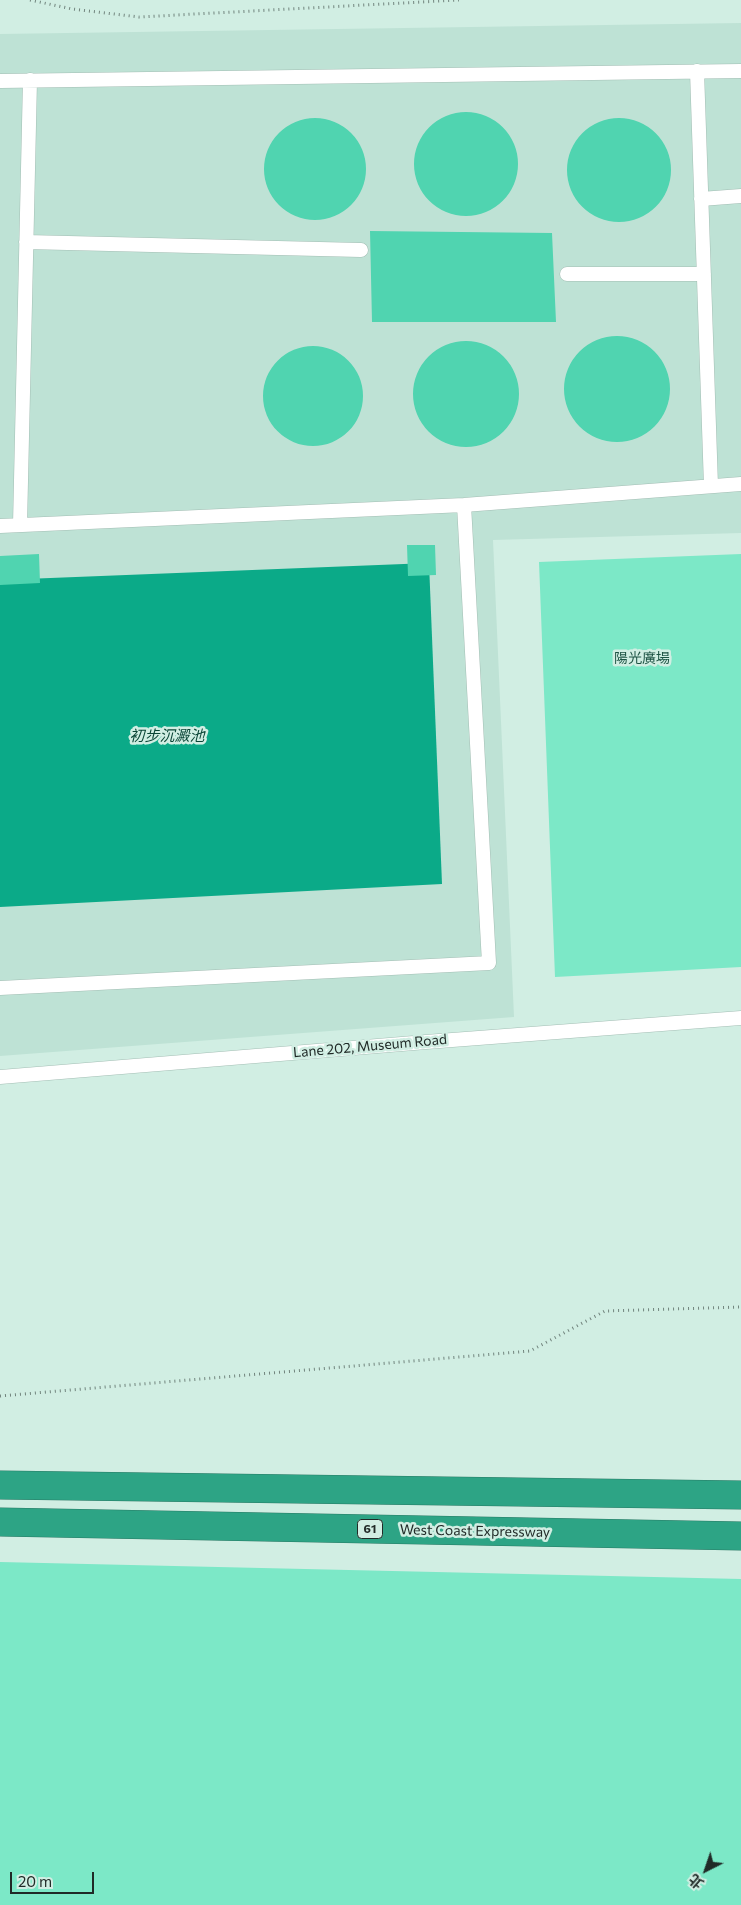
<!DOCTYPE html>
<meta charset="utf-8">
<style>
body{margin:0}
#map{position:relative;width:741px;height:1905px;overflow:hidden;background:#d1eee3;font-family:Commissioner,"Noto Sans TC",sans-serif}
canvas{display:block}
.north{position:absolute;left:681px;top:1845px;width:50px;height:50px;-webkit-text-stroke:4px #d1eee3;paint-order:stroke;rotate:221deg;font-size:14px;font-weight:700;line-height:20px;text-align:center;color:#202a27}
.north::after{content:'';display:block;margin:auto;width:18px;height:22px;background:#202a27;clip-path:polygon(50% 0,100% 100%,50% 72%,0 100%)}
.scale{position:absolute;left:10px;top:1872px;width:84px;height:22px;box-sizing:border-box;border:2px solid #202a27;border-top:0;padding-left:6px;font-size:15px;line-height:18px;white-space:nowrap;color:#202a27;-webkit-text-stroke:4px #d1eee3;paint-order:stroke}
</style>
<div id="map">
<canvas width="741" height="1905"></canvas>
<div class="north">北</div>
<div class="scale">20 m</div>
</div>
<script>
const c = document.querySelector('canvas').getContext('2d');
c.lineJoin = 'round';
function fillPath(path, color) { c.fillStyle = color; c.fill(path, 'evenodd'); }
function trace(path, color, width, dash) { c.strokeStyle = color; c.lineWidth = width; c.lineCap = dash ? 'butt' : 'round'; c.setLineDash(dash || []); c.stroke(path); }
function write(font, color, halo, rows, align = 'center') {
  c.font = font + ' Commissioner,"Noto Sans TC",sans-serif'; c.lineWidth = 5; c.setLineDash([]); c.textBaseline = 'middle'; c.strokeStyle = halo; c.fillStyle = color; for (const [text, x, y, turn = 0] of rows) {
    c.save(); c.translate(x, y); c.rotate((+turn || 0) * Math.PI / 180); c.textAlign = isNaN(turn) ? turn : align; if (halo) c.strokeText(text, 0, 0); c.fillText(text, 0, 0); c.restore();
  }
}
fillPath(new Path2D(`
 M741 23V533L493 540 514 1017 0 1056V34Z`), '#bee2d5');
fillPath(new Path2D(`
 M741 554V967L555 977 539 562Z
 M0 1562 741 1579V1905H0Z`), '#7ce8c7');
fillPath(new Path2D(`
 M429 563 442 884 0 907V580Z`), '#0baa88');
fillPath(new Path2D(`
 M414 164a52 52 0 1 1 104 0a52 52 0 1 1-104 0Z
 M567 170a52 52 0 1 1 104 0a52 52 0 1 1-104 0Z
 M264 169a51 51 0 1 1 102 0a51 51 0 1 1-102 0Z
 M370 231 552 233 556 322H372Z
 M564 389a53 53 0 1 1 106 0a53 53 0 1 1-106 0Z
 M413 394a53 53 0 1 1 106 0a53 53 0 1 1-106 0Z
 M263 396a50 50 0 1 1 100 0a50 50 0 1 1-100 0Z
 M407 545H435L436 575 408 576Z
 M39 554 40 583 0 585V556Z`), '#50d4b0');
const lane = new Path2D(`
 M697 71 711 486
 M0 81 741 71
 M701 199 741 196
 M26 242 361 250
 M567 274H704
 M20 525 30 80
 M0 526 464 505 741 484
 M0 988 489 963 464 505
 M0 1077 426 1042 741 1018`);
const highway = new Path2D(`
 M0 1485 741 1495
 M0 1522 741 1536`);
trace(lane, '#a3beb4', 15);
trace(highway, '#287964', 29);
trace(new Path2D(`
 M30 0 72 9 139 17 459 0
 M0 1396 530 1351 605 1311 741 1307`), '#71847d', 3, [1, 4]);
trace(lane, '#fff', 14);
trace(highway, '#2da485', 28);
for (const [x, y, w] of [
 [370,1529,25]
]) { const box = new Path2D(); box.roundRect(x - w / 2, y - 9.5, w, 19, 4); c.fillStyle = '#d1eee3'; c.fill(box); trace(box, '#202a27', 1); }
write('bold 12px', '#202a27', null, [
 ["61",370,1529]
]);
write('14px', '#1c5243', '#d1eee3', [
 ["陽光廣場",642,658]
]);
write('14px', '#202a27', '#d1eee3', [
 ["Lane 202, Museum Road",370,1046,-5],
 ["West Coast Expressway",475,1531,1]
]);
write('italic 15px', '#0a4536', '#d1eee3', [
 ["初步沉澱池",167,736]
]);
</script>
